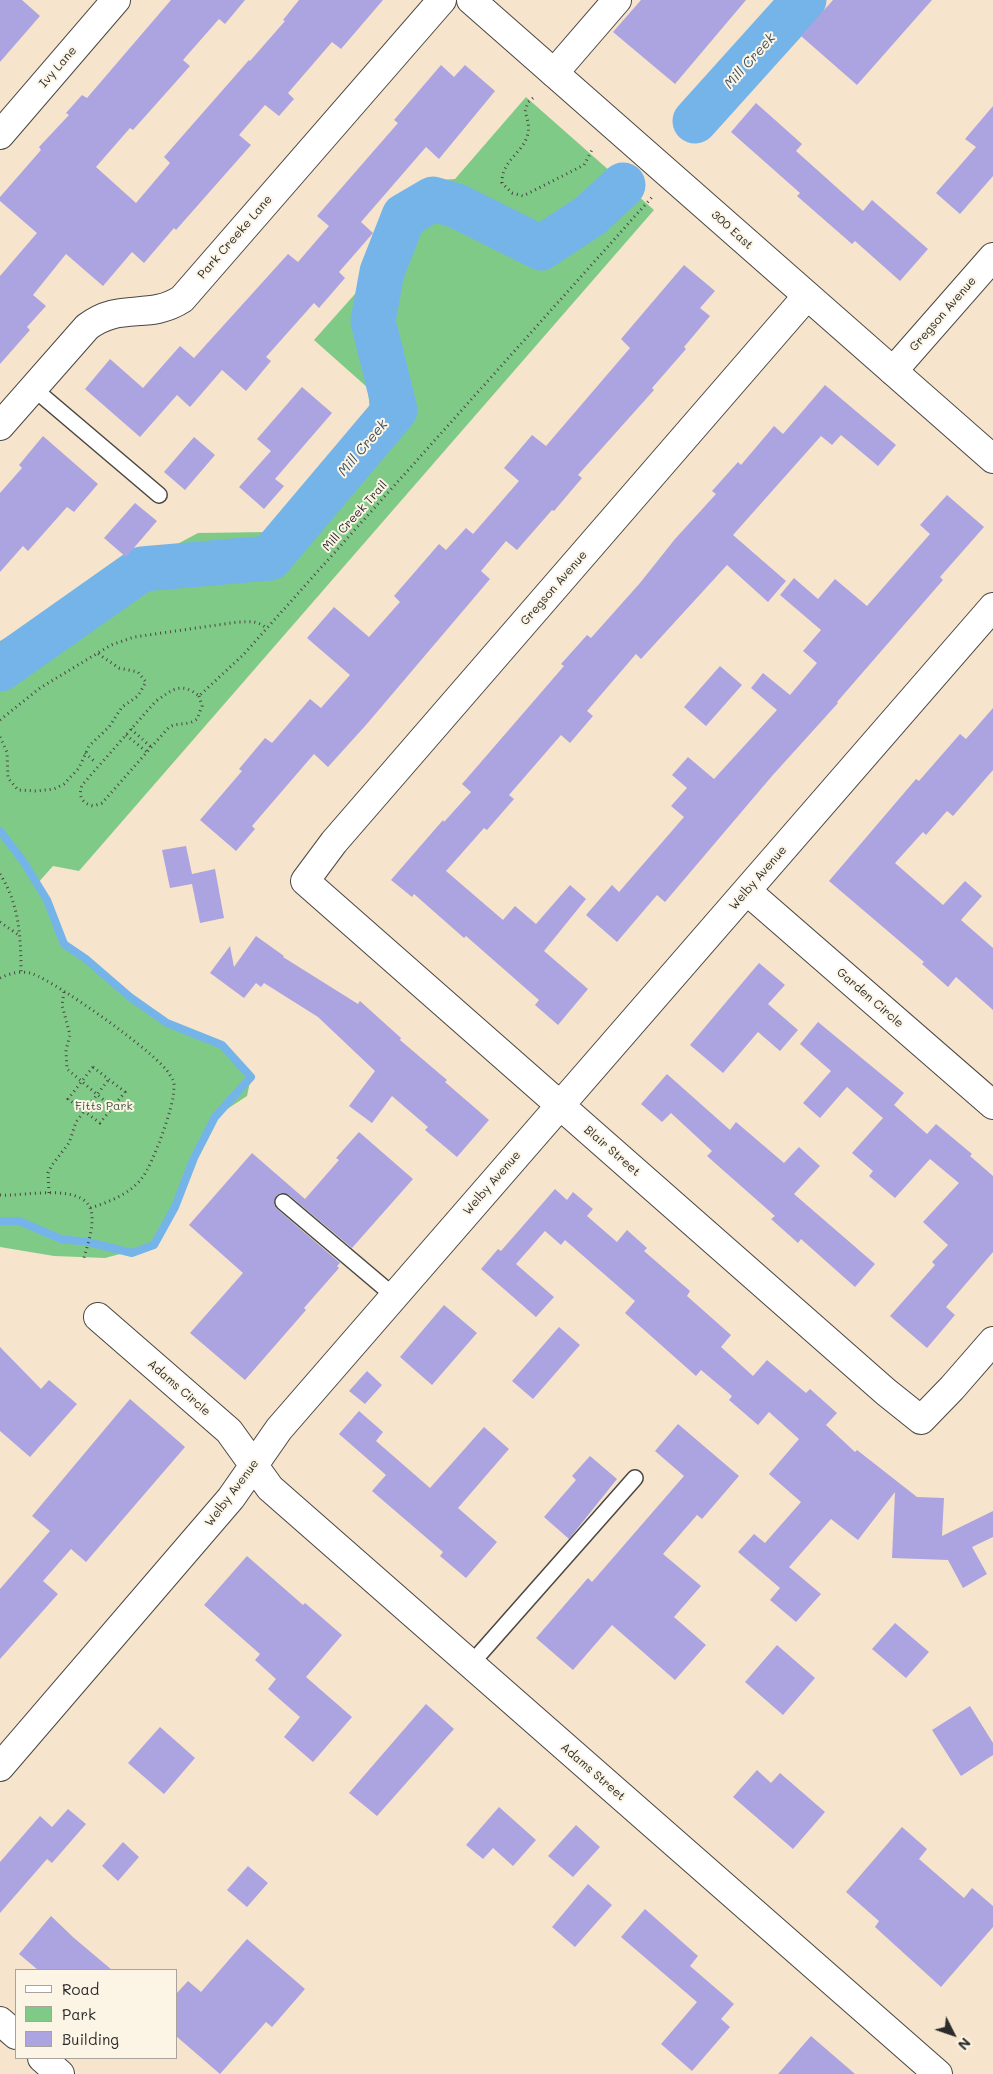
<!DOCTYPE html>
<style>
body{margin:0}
#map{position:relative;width:993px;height:2074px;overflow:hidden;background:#f7e4cc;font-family:Mali,sans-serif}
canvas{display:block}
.legend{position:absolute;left:15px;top:1969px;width:162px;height:90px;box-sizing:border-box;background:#fcf5e5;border:1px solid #a8a49b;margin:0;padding:6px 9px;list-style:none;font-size:15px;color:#2b2b2b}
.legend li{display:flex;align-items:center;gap:10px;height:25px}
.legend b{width:25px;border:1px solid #a8a49b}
.north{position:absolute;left:928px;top:2009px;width:50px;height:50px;-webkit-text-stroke:4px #fcf5e5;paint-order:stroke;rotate:131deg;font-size:14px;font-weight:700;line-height:20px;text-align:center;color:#2b2b2b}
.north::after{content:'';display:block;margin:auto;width:18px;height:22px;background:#2b2b2b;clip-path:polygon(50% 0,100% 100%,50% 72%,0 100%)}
</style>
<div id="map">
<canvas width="993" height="2074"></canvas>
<ul class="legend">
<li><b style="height:6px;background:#fff"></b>Road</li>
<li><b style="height:14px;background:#80ca88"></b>Park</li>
<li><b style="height:14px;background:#aca3e1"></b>Building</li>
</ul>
<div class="north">N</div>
</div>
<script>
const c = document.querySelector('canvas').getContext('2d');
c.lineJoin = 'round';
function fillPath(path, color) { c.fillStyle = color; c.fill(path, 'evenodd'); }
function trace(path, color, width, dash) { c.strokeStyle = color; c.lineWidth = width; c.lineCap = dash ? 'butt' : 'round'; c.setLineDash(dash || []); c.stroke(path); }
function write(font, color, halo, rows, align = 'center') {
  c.font = font + ' Mali,sans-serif'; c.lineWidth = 4; c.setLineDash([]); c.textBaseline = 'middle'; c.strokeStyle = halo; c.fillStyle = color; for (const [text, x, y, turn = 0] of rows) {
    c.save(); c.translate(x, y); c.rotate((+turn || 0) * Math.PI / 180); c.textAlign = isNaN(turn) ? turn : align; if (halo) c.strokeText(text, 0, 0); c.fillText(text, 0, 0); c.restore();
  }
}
fillPath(new Path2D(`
 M526 97 654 210 79 871 53 866 37 884 64 944 167 1023 222 1045 251 1077 247 1096 215 1117 194 1158 175 1207 154 1245 105 1258 54 1256 0 1247V641L94 588 117 562 127 571 198 533 268 532 370 414 368 388 314 340 371 276 402 198 428 181 455 179Z`), '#80ca88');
trace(new Path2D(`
 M0 831 23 861 47 900 64 944 86 959 130 997 167 1023 222 1045 251 1077 215 1117 194 1158 175 1207 154 1245 132 1253 88 1242 61 1239 19 1221H0`), '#75b4e9', 8);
trace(new Path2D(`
 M695 121 804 0
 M0 669 142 569 270 558 395 410 373 321 382 272 404 216 433 199 457 206 541 248 591 215 623 185`), '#75b4e9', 45);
fillPath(new Path2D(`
 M0 0H22L40 16 0 62Z
 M171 0H245L225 24 219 19 183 60 190 66 133 130 130 128 96 167 136 203 170 163 164 157 249 60 250 61 285 21 283 20 299 0H383L341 49 332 42 288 93 294 99 279 116 265 105 239 135 251 145 176 230 174 228 144 263 132 252 103 286 66 254 33 295 46 306 27 327 30 330 0 364V276L37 233 0 201V197L41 150 39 147 69 115 66 113 82 95 87 98Z
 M641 0H746L675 84 613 32Z
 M833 0H932L857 85 801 36Z
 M441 65 454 77 465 65 495 91 439 159 426 147 361 222 373 233 339 272 345 278 319 308 314 303 266 357 271 361 246 391 222 370 190 407 177 395 140 437 85 389 110 359 143 388 180 346 194 358 288 254 298 262 329 226 317 216 398 123 394 120Z
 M756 103 802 144 796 151 863 211 872 200 928 249 900 281 855 241 852 244 797 196 800 193 731 132Z
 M993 106V176L960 214 936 193 976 147 965 139Z
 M684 265 715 291 700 308 710 316 684 347 686 349 652 388 654 390 578 475 582 478 554 511 552 510 517 550 506 541 481 571 490 579 366 725 328 767 314 754 252 826 255 829 236 851 200 820 242 771 239 769 265 738 272 743 310 699 321 708 350 675 307 638 334 607 369 637 400 602 394 596 439 544 446 550 466 528 473 534 519 481 504 468 532 435 546 446 630 348 621 339Z
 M825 385 896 445 878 466 841 435 832 445 821 436 733 535 786 581 768 602 727 565 641 659 636 654 587 711 593 716 570 743 561 735 509 795 514 799 487 830 484 828 446 871 503 920 515 906 536 924 570 885 586 899 544 951 588 989 558 1025 535 1005 539 1000 466 936 464 938 414 894 412 897 391 880 443 820 444 822 471 792 462 784 564 666 561 664 587 635 591 638 640 583 675 539 716 494 712 491 738 462 741 465 774 426 783 434Z
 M302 387 332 413 275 479 284 486 264 509 239 487 271 451 257 439Z
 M43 436 98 484 74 512 67 507 28 551 23 546 0 572V493L22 468 19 465Z
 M194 437 215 455 185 490 164 472Z
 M947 495 984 527 940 577 943 580 837 702 838 703 772 776 665 902 657 895 617 942 586 915 612 885 619 892 684 817 671 806 687 788 672 775 688 757 714 779 777 710 751 688 763 673 790 695 817 663 803 651 821 630 780 595 794 578 818 599 835 579 867 606 930 534 920 525Z
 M135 503 157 521 126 557 104 538Z
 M720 666 742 685 706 726 684 707Z
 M993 708V770L953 816 947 811 926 835 923 832 895 863 943 905 965 881 982 896 961 920 993 948V1010L956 977 948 987 922 964 924 962 829 881 916 779 919 781 960 734 966 739Z
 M186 846 192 874 215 869 224 918 200 923 192 884 170 888 162 850Z
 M256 936 284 956 283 957 358 1004 360 1001 401 1038 400 1040 447 1080 445 1082 489 1120 457 1157 425 1130 428 1127 392 1096 372 1123 349 1106 375 1071 318 1017 264 983 261 987 256 983 244 998 210 973 230 946 234 967Z
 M759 963 785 985 768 1004 798 1030 780 1051 758 1032 723 1073 690 1045Z
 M818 1022 904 1093 894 1105 927 1134 936 1124 972 1154 970 1156 993 1176V1252L946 1307 955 1315 927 1348 890 1316 935 1265 932 1262 948 1245 923 1222 959 1183 930 1159 895 1198 869 1176 873 1171 852 1153 883 1118 847 1087 820 1118 803 1103 831 1071 800 1044Z
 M667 1074 730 1130 736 1122 784 1163 799 1147 820 1166 794 1194 875 1264 855 1287 801 1239 798 1243 771 1219 775 1216 707 1156 712 1151 671 1113 662 1122 641 1104Z
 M359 1132 413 1179 352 1248 289 1195 280 1193 276 1196 274 1205 277 1209 340 1263 337 1266 339 1268 304 1308 306 1310 245 1380 190 1333 243 1273 189 1225 252 1153 305 1199 339 1160 336 1158Z
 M555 1189 567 1200 573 1192 593 1209 587 1216 617 1242 627 1230 647 1248 644 1251 690 1291 687 1296 731 1335 721 1347 753 1376 767 1360 806 1393 810 1389 837 1413 826 1425 855 1452 857 1450 917 1497 944 1498 942 1536 993 1511V1537L972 1547 987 1574 963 1588 948 1560 892 1558 895 1492 858 1540 831 1519 789 1567 821 1594 796 1622 770 1600 780 1588 738 1552 754 1534 765 1543 801 1502 769 1474 799 1439 769 1412 758 1425 729 1400 732 1396 701 1370 696 1376 625 1313 635 1301 565 1240 561 1245 545 1231 516 1264 554 1297 536 1317 481 1269 498 1249 501 1251Z
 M444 1305 477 1333 432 1385 400 1357Z
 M559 1327 580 1345 533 1399 512 1381Z
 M0 1347 41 1389 49 1380 77 1404 30 1457 0 1431Z
 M367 1371 382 1385 365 1404 349 1391Z
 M130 1399 185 1447 86 1562 71 1549 43 1581 58 1594 0 1659V1589L50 1531 32 1516Z
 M359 1411 383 1432 376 1441 430 1488 484 1427 509 1449 458 1508 497 1542 466 1578 440 1556 443 1552 372 1491 386 1475 339 1434Z
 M678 1424 739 1476 702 1519 697 1515 663 1554 701 1586 674 1617 706 1645 675 1680 612 1625 573 1670 536 1638 588 1578 592 1582 684 1476 655 1451Z
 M590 1456 617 1479 569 1539 544 1517 576 1480 572 1476Z
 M247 1556 303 1605 305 1603 342 1635 306 1677 352 1717 313 1762 284 1737 300 1717 268 1689 276 1679 255 1660 260 1654 204 1605Z
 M895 1623 929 1652 906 1678 872 1649Z
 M777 1645 815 1678 783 1715 745 1682Z
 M426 1704 454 1729 377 1816 349 1793Z
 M970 1706 993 1743V1755L961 1776 932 1730Z
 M160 1727 195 1758 164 1794 128 1763Z
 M757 1770 771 1783 780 1773 825 1812 793 1849 733 1797Z
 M499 1807 536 1840 513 1866 493 1848 483 1859 466 1845Z
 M68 1809 86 1824 52 1863 47 1859 0 1913V1862L40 1816 52 1827Z
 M576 1825 600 1847 573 1877 548 1856Z
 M902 1827 927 1849 919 1859 964 1898 972 1888 993 1906V1927L941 1987 875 1927 879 1921 846 1892Z
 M123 1842 139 1857 118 1881 102 1866Z
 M248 1866 268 1883 247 1907 227 1890Z
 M588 1884 612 1905 575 1947 552 1927Z
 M645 1909 698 1956 690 1966 734 2004 721 2019 730 2027 692 2071 661 2044 697 2002 621 1937Z
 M51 1916 74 1938 112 1970H38L19 1954Z
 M247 1939 305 1989 272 2027 266 2022 220 2074 176 2036V1994L188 1981 201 1992Z
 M811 2036 855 2074H778Z`), '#aca3e1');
const service = new Path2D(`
 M33 388 159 495
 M283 1202 394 1296
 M470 1665 635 1478`);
const minor = new Path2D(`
 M554 73 617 0
 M0 135 116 0
 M807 296 334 842 305 881 886 1392 921 1420 952 1388 993 1341
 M893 371 993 257
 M0 426 87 327C121 301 148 321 182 299L442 0
 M747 891 993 1105
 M98 1317 229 1431 270 1488 938 2074
 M0 1767 231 1498 279 1429 993 607`);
const tertiary = new Path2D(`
 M471 0 993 459
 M0 2021 16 2035
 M42 2058 60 2074`);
trace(service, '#4a4743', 18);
trace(minor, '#4a4743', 30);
trace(tertiary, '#4a4743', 30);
trace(new Path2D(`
 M533 98 528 102 525 112C540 150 501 153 502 183L512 193 523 196 584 165 592 150
 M199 696 202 706 197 719C188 726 179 722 169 727L102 803 94 806C82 804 78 796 82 785L156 701C172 690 181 681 199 696L243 655 653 196
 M0 720 40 688 111 645 134 637 238 622C250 622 257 620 266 628
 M131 729 151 747
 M126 735 147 752
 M0 737 7 752 8 778 18 790 37 791 54 789 64 784 79 768 89 746 109 727 122 707 138 696 146 682 138 672 119 668 97 653
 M85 753 94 761
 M0 874C19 904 21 936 21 972
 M0 922 20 936
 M0 978C10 973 22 970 33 974 56 982 160 1055 170 1075 173 1079 175 1084 174 1089 174 1106 153 1164 142 1178 130 1194 109 1202 90 1208
 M64 992 62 1005 70 1035 66 1050 67 1069 112 1107
 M93 1067 125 1092 100 1123 68 1099Z
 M49 1193 48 1173 52 1165 69 1143 76 1122 109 1079
 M0 1195C23 1197 90 1180 92 1216 93 1230 87 1247 83 1261`), '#4a4743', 3, [1, 4]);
trace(service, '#fff', 15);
trace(minor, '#fff', 28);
trace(tertiary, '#fff', 28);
write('12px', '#2b2b2b', '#fcf5e5', [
 ["Ivy Lane",58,67,-49],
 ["300 East",732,230,42],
 ["Park Creeke Lane",235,237,-49],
 ["Gregson Avenue",943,314,-49],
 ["Mill Creek Trail",355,516,-48],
 ["Gregson Avenue",554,588,-49],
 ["Welby Avenue",758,878,-49],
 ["Garden Circle",870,998,41],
 ["Blair Street",612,1151,41],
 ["Welby Avenue",492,1183,-49],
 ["Adams Circle",179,1388,41],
 ["Welby Avenue",232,1493,-53],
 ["Adams Street",593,1772,41]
]);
write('12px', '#445b47', '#fcf5e5', [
 ["Fitts Park",104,1106]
]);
write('italic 14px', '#415464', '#fcf5e5', [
 ["Mill Creek",750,61,-48],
 ["Mill Creek",363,448,-50]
]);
</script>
